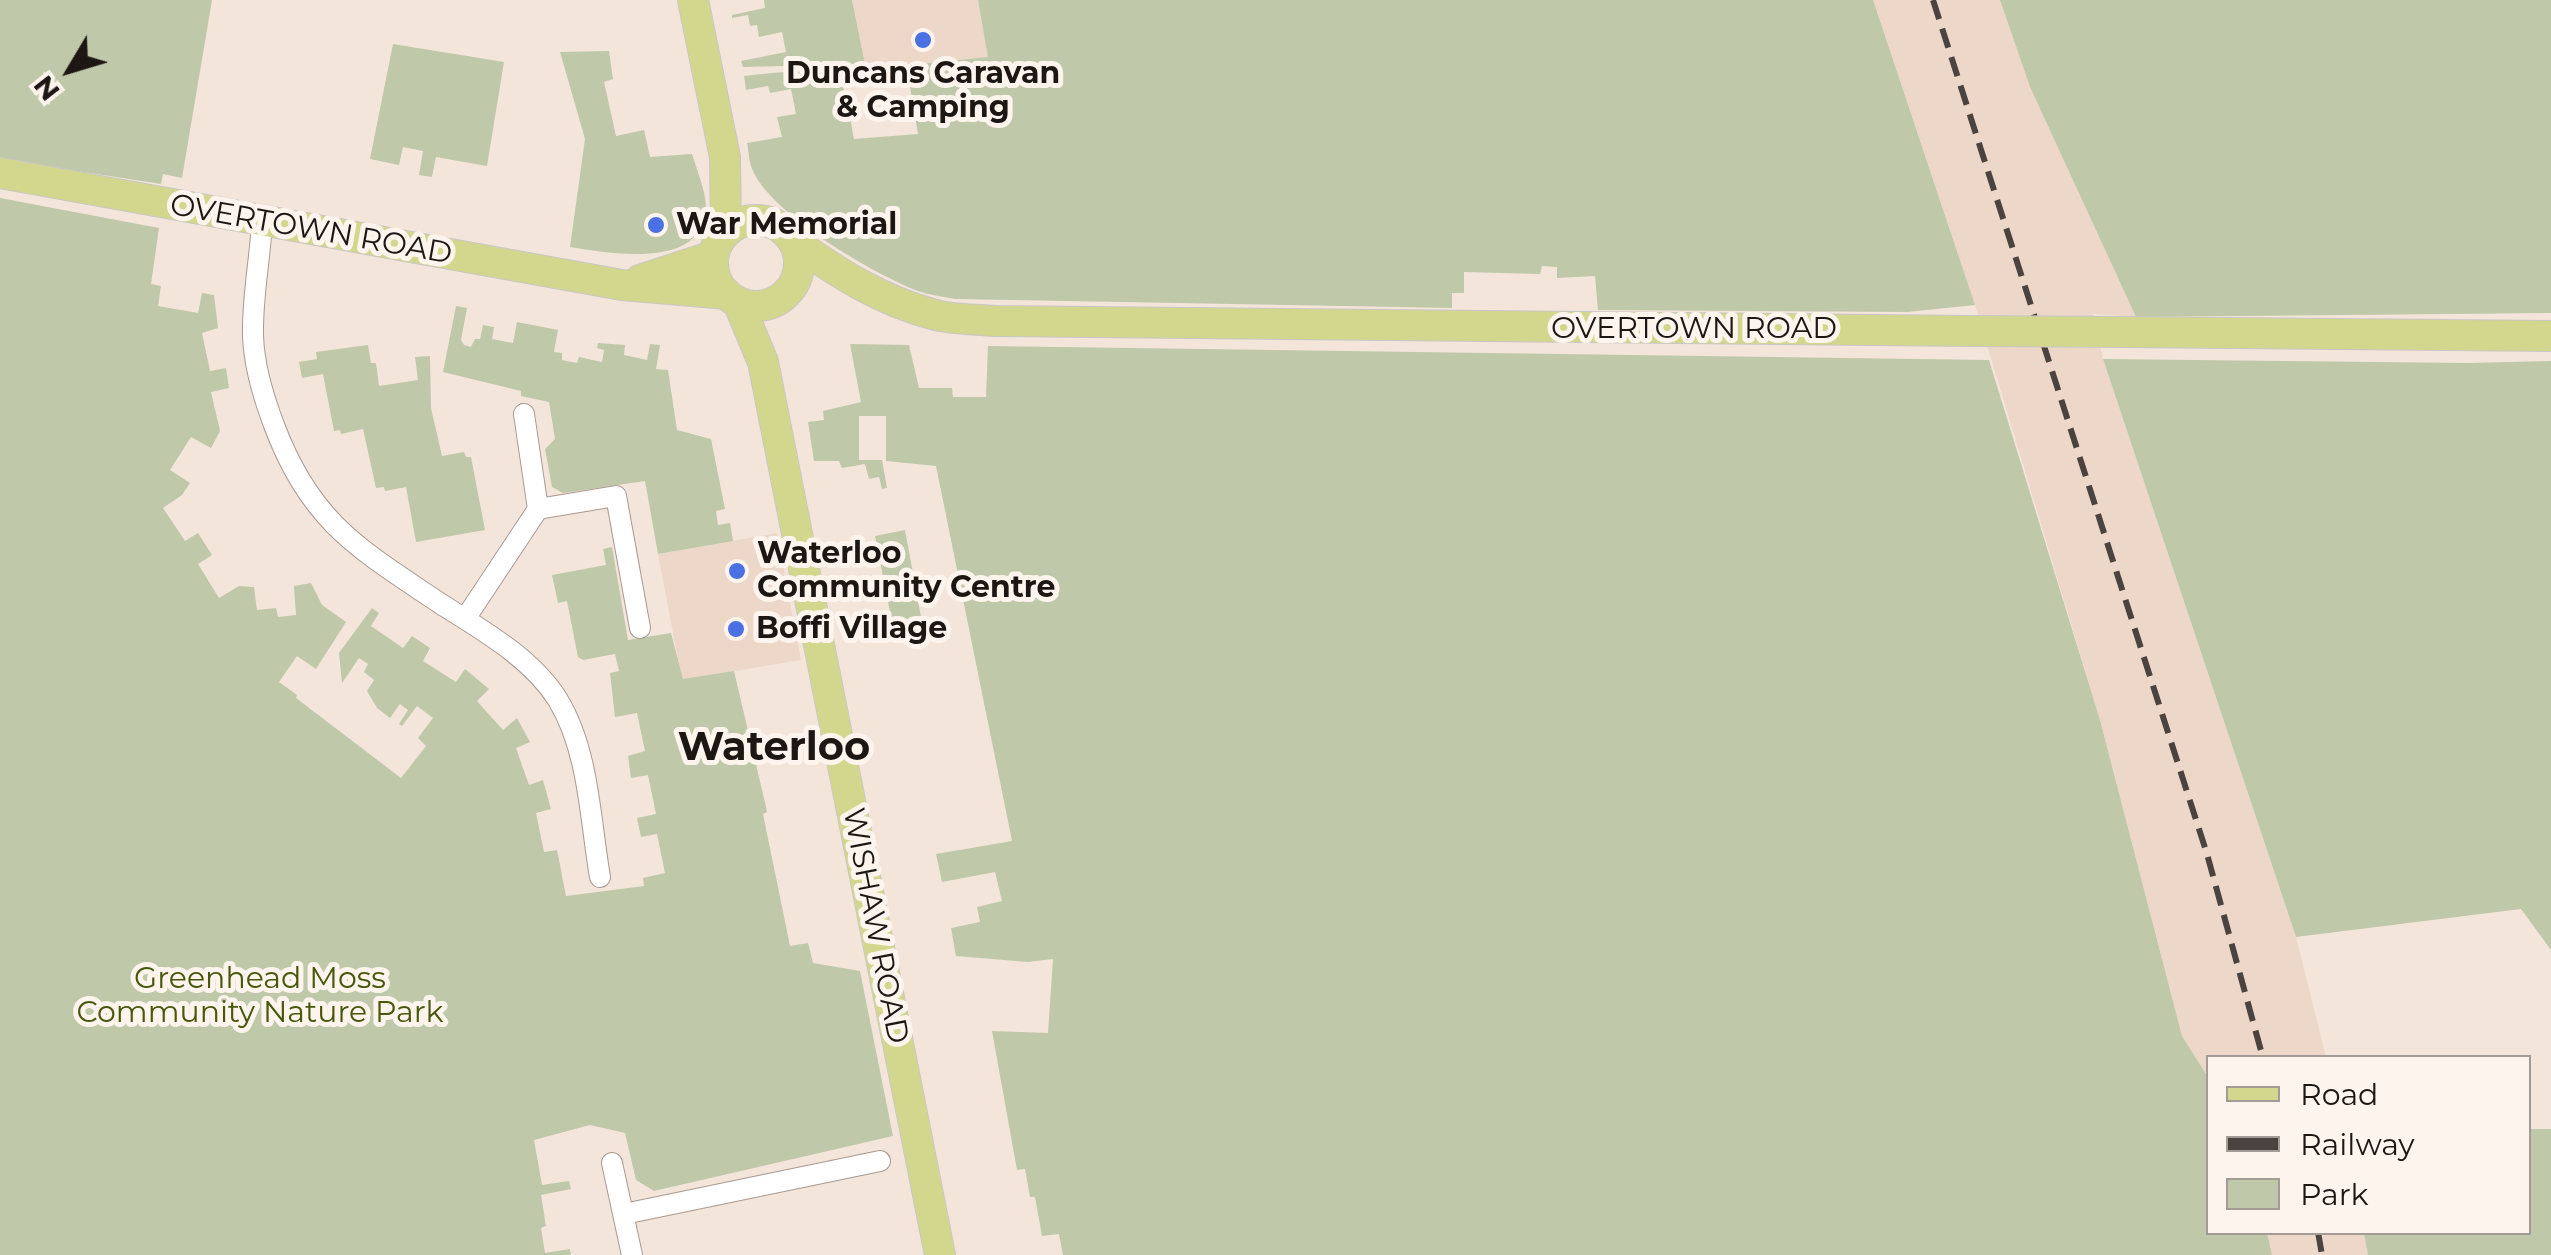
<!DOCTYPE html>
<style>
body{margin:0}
#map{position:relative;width:2551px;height:1255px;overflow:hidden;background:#f4e5db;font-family:Montserrat,sans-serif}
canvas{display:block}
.legend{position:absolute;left:2206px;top:1055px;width:325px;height:180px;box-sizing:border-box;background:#fdf4ed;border:2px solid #a39c96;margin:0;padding:12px 18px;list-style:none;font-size:30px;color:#1d1714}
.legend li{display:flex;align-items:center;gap:20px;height:50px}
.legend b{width:50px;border:2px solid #a39c96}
.north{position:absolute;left:20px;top:20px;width:100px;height:100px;-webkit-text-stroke:8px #fdf4ed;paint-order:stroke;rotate:232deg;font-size:28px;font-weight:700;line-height:40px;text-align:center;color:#1d1714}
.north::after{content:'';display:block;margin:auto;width:35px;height:45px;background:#1d1714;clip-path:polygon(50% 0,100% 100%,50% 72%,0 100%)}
</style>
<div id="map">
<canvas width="2551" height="1255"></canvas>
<ul class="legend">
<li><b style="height:12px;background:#d3d78e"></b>Road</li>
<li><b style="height:12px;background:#4b433f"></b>Railway</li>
<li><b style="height:28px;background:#bfc8a9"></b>Park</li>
</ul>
<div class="north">N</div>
</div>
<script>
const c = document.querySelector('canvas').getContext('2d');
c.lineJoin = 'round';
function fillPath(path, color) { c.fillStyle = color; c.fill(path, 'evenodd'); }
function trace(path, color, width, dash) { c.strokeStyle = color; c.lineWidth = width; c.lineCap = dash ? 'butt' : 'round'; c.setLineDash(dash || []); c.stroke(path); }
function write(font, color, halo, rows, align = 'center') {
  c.font = font + ' Montserrat,sans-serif'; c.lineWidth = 10; c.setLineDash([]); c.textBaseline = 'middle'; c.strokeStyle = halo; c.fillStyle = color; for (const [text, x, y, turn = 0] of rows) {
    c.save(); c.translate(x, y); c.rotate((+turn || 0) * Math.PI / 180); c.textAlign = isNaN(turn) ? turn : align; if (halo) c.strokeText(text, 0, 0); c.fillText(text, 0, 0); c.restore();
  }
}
fillPath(new Path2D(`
 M852 0H978L989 57 919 64 896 61 865 64Z
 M1873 0H2000L2030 87 2136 317 2093 314 2103 359 2296 937 2326 1057 2208 1058V1077L2182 1036 2100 720 1975 305Z
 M777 533 801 660 682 680 658 554Z
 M2267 1233H2364L2368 1255H2272Z`), '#edd7c8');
fillPath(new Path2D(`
 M0 0H212L182 178 163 174 161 184 0 159Z
 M764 0H852L865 64 743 67 741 61 786 52 782 32 759 37 757 25 750 26 748 15 732 18V15L765 8Z
 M978 0H1873L1975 305 1907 312 1598 310 1595 276 1557 278V267L1542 266 1540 274 1464 272V293H1452V308L956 299C943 297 930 295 918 291 872 273 776 217 754 173 749 164 749 153 747 143L782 137 777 117 796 114 791 89 770 93 768 86 746 90 744 76C766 74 831 64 842 85 850 100 850 122 854 139L918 134 906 63 919 64 988 57Z
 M2000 0H2551V313L2136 317 2030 87Z
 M393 44 504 62 487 166 436 157 432 177 419 175 423 151 403 147 399 165 370 159Z
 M609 51 613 79 604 82 616 136 644 130 650 157 692 154C697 170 706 192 706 208 704 271 608 253 570 247L585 139 560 52Z
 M0 198 159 228 151 284 161 286 158 306 198 313 202 293 214 295 218 328 202 333 210 371 226 368 229 388 211 392 220 431 211 448 191 437 170 470 190 483 182 495 163 508 185 541 198 533 212 555 198 564 219 598 239 586 254 587 257 610 276 608 278 617 296 615 294 586 311 583 322 605 346 622 316 669 297 656 279 682 297 695 296 698 401 778 426 746 418 738 433 718 417 706 402 726 399 724 408 710 400 704 390 718 377 708 367 691 374 680 364 672 368 664 359 658 342 683 339 653 372 608 379 613 371 626 403 648 412 636 430 648 423 661 456 682 465 669 489 689 477 701 503 730 517 718 530 742 516 748 529 785 543 780 551 809 536 813 544 852 557 850 566 896 644 886 643 878 665 873 657 834 641 837 637 818 656 814 648 775 631 778 628 756 645 751 637 713 615 717 610 673 619 671 615 654 583 660 578 657 567 601 558 603 552 575 606 565 603 549 612 547 628 640 671 633 683 679 734 671 766 807 767 812 763 814 790 946 808 943 813 963 860 971 893 1136 654 1191 636 1180 625 1133 590 1125 534 1140 542 1185 569 1181 571 1189 541 1195 546 1226 541 1228 545 1253 570 1249 571 1255H0Z
 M456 306 467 308 461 340 464 345 471 347 475 339H480L483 325 494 327 492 339 513 343 517 322 558 330 554 352 562 353V360L577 363 579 357 602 362 604 350 597 348 598 343 625 345 624 355 647 360 650 344 660 345 656 369 668 370 677 430 711 439 725 509 716 511 718 525 730 523 733 541 658 554 645 481 563 493 552 487 545 449 555 439 549 402 521 396V391L443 372Z
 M850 344 909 345 919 388H952L953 397H986L988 346 1989 360 2100 720 2182 1036 2208 1077V1232L2267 1233 2272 1255H1063L1059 1234 1042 1236 1035 1197H1030L1025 1169 1017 1170 992 1031 1048 1033 1053 959 1028 962 956 956 951 928 980 922 977 907 1002 901 995 872 942 882 936 854 1012 841 936 466 886 461V416H859V460H882L887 488 882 489 879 477 869 479 865 464 842 468 839 461H814L808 422 824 420 823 411 861 402Z
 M368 345 371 363H376L379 386 418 380 415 357 430 356 431 408 442 456 464 452 466 457H471L485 530 416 542 406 487 385 491 384 487 376 488 363 429 341 434 340 430 334 431 323 374 302 378 299 362 317 359 316 352Z
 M2103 359 2468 363 2551 361V950L2521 909 2296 937Z
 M905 530 922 622 893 627 875 536Z
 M2529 1129H2551V1255H2368L2364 1233 2528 1232Z`), '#bfc8a9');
const minor = new Path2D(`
 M262 222C260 260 252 298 253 336 254 367 263 396 274 425 310 522 359 549 441 604 482 630 532 658 558 700 589 751 590 819 600 877
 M538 509 616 496 640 628
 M465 619 538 509 524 414
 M612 1163 632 1255
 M624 1214 880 1161`);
const primary = new Path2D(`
 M693 0 725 157 726 231
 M0 173 622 285 727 294
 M713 263a43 43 0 1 1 86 0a43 43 0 1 1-86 0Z
 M794 242C838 273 880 300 932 314 952 320 975 319 995 321L1972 331
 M640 280 713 256
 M738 302 763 362 940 1255
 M2122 332 2551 336`);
trace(minor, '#a89a90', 22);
trace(primary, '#c9c7c7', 32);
trace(minor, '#fff', 20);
trace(primary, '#d3d78e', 30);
trace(new Path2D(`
 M1933 0 2207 854 2263 1058
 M2318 1232 2322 1255`), '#4b433f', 6, [20, 10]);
const primaryBridge = new Path2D(`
 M1972 331 2122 332`);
trace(primaryBridge, '#c9c7c7', 32, []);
trace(primaryBridge, '#d3d78e', 30);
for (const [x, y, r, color] of [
 [923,40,10,"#4b70e3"],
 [656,225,10,"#4b70e3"],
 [737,571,10,"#4b70e3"],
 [736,629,10,"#4b70e3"]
]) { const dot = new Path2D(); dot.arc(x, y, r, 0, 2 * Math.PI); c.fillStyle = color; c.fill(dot); trace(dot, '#fdf4ed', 4); }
write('bold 30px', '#1d1714', '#fdf4ed', [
 ["Duncans Caravan",923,74,"center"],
 ["& Camping",923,108,"center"],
 ["War Memorial",676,225],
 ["Waterloo",757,554],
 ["Community Centre",757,588],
 ["Boffi Village",756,629]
], 'left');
write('30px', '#1d1714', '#fdf4ed', [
 ["OVERTOWN ROAD",311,230,10],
 ["OVERTOWN ROAD",1694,329],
 ["WISHAW ROAD",875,926,79]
]);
write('30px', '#48580a', '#fdf4ed', [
 ["Greenhead Moss",260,979],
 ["Community Nature Park",260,1013]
]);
write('bold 40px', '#1d1714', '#fdf4ed', [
 ["Waterloo",774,748]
]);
</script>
